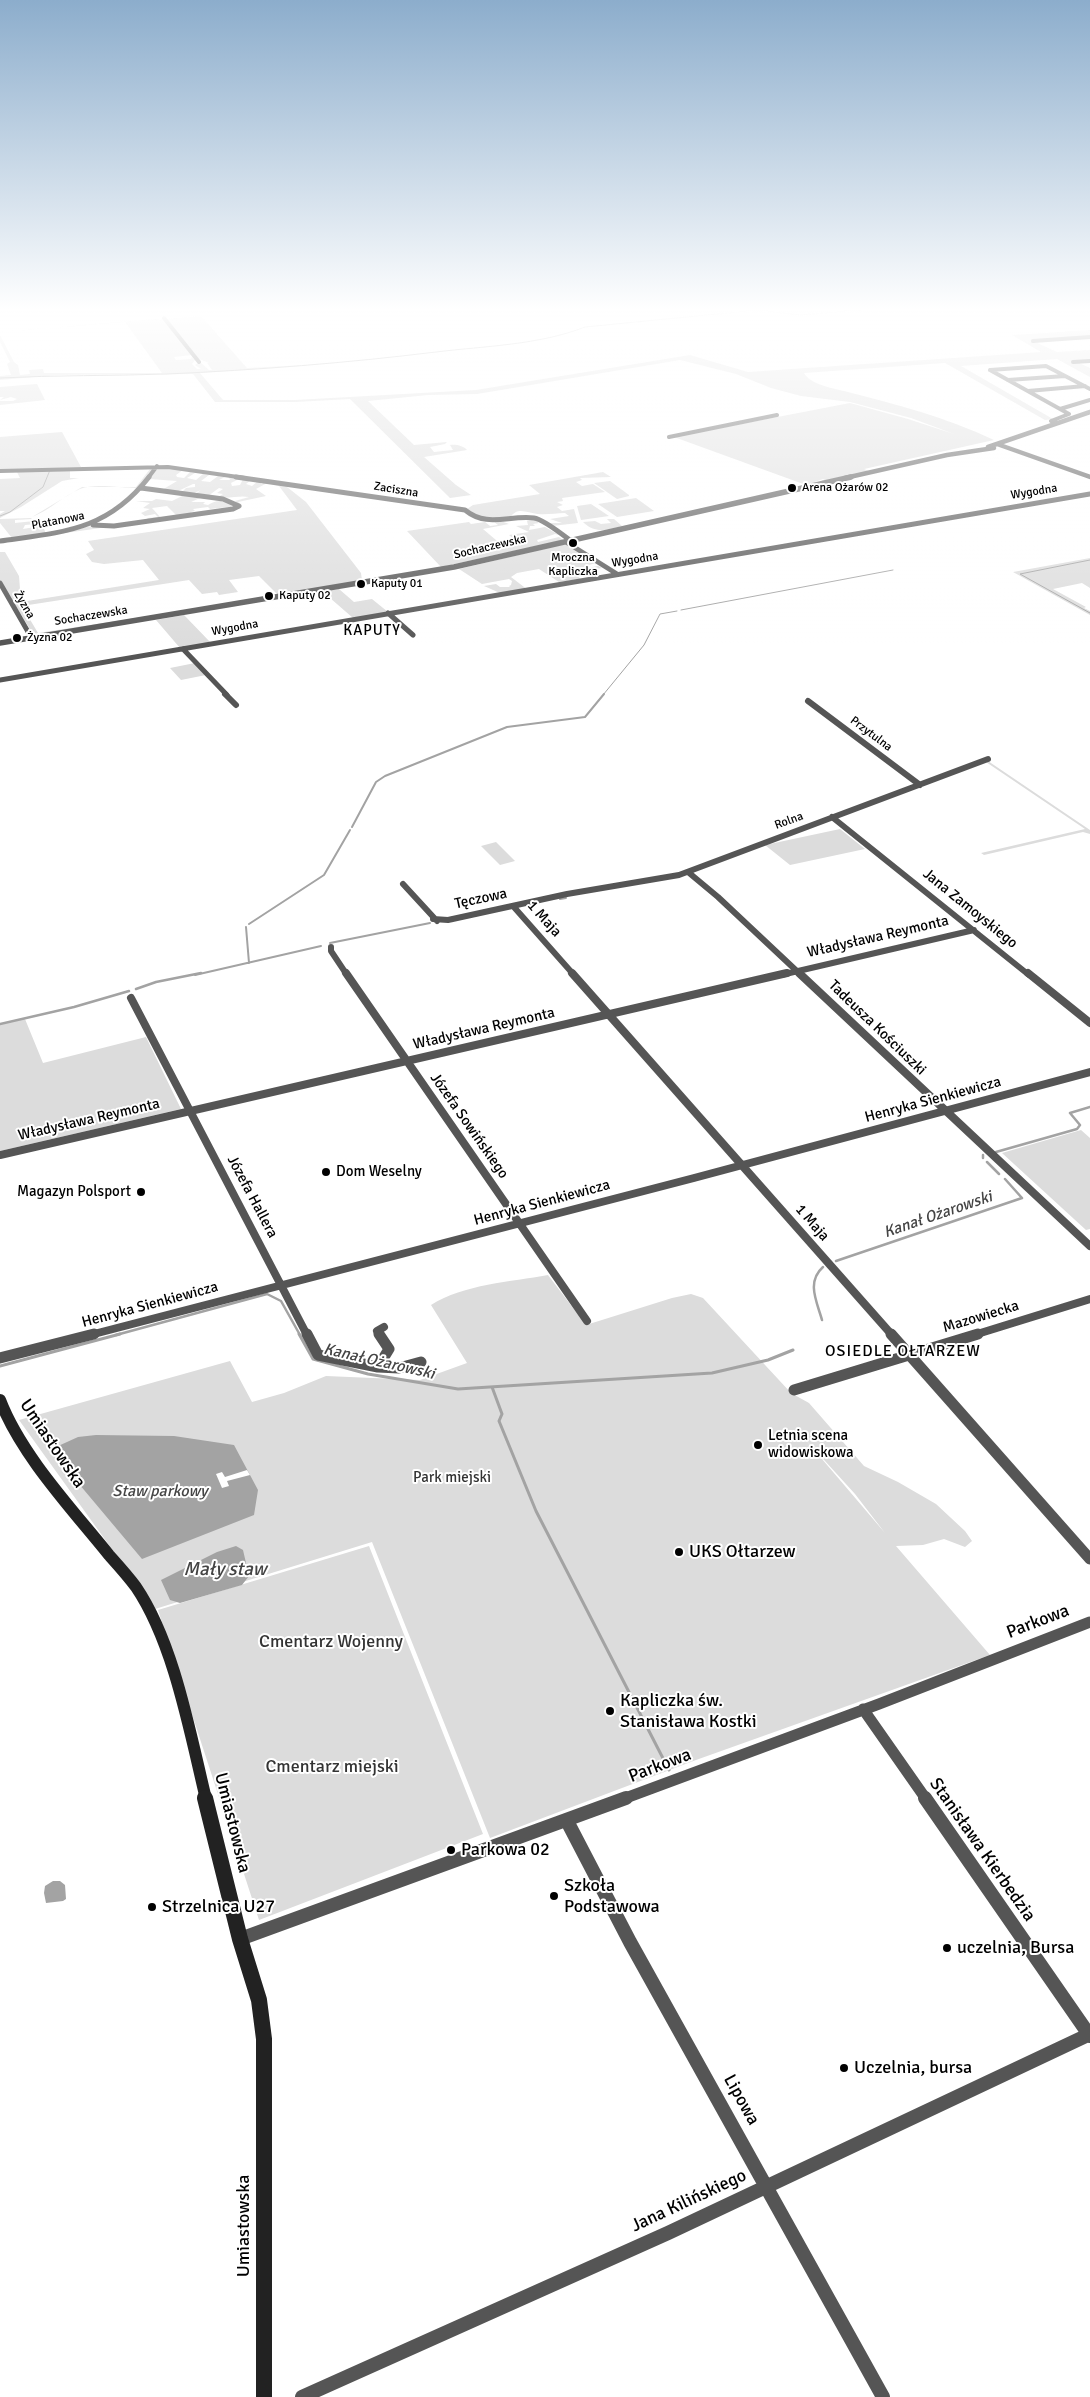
<!DOCTYPE html>
<meta charset="utf-8">
<style>
body{margin:0}
canvas{display:block;background:#fff}
</style>
<canvas width="1090" height="2397"></canvas>
<script>
const c = document.querySelector('canvas').getContext('2d');
c.lineJoin = 'round';
function fillPath(path, color) { c.fillStyle = color; c.fill(path, 'evenodd'); }
function trace(path, color, width, dash) { c.strokeStyle = color; c.lineWidth = width; c.lineCap = dash ? 'butt' : 'round'; c.setLineDash(dash || []); c.stroke(path); }
function write(font, color, halo, rows, align = 'center') {
  c.font = font + ' Signika,sans-serif'; c.lineWidth = 4; c.setLineDash([]); c.textBaseline = 'middle'; c.strokeStyle = halo; c.fillStyle = color; for (const [text, x, y, turn = 0] of rows) {
    c.save(); c.translate(x, y); c.rotate((+turn || 0) * Math.PI / 180); c.textAlign = isNaN(turn) ? turn : align; if (halo) c.strokeText(text, 0, 0); c.fillText(text, 0, 0); c.restore();
  }
}
fillPath(new Path2D(`
 M201 316 247 368 306 365 200 373 223 400H295L476 390 690 355 748 372 1041 352 1012 335 1090 330V336L1033 341 1057 352 1090 350V360L1077 362 1090 368V377L1057 359 961 366 1053 419 1045 420 945 363 804 373C810 384 831 388 844 391 896 404 945 417 994 440L864 469 869 471 815 484 825 479H823L806 485 674 437 850 403 908 419 954 434 911 418 850 402 801 396 771 388 736 374 680 360 477 394 428 395 368 401 414 445 447 442 445 444 430 447 434 452 453 450 450 445C456 444 464 446 467 450L424 457 456 485 471 495 450 498 350 399 295 402H215L193 374 58 375 0 380V376L11 375 7 364 10 362 0 342V335L14 362 18 365 20 375 30 374 29 370 43 369 44 373H162L125 322 0 332 155 319 164 320 192 355 174 357 176 360 191 359 192 357 195 360 192 364 197 369H201L195 365 200 362 209 370H212L207 363H209L199 359 165 319Z
 M37 384 45 400 0 405V401H13L17 399 11 397 0 400 4 397H0V387Z
 M62 432 81 467 0 471V437Z
 M154 467 140 487 135 488C119 488 95 483 80 489 63 496 50 510 32 517L82 487H136L150 469 70 471V478H79L62 481 21 507 0 518V514L5 511H0V479L20 478 17 472H0Z
 M161 468 183 470 176 475 177 477 184 478 190 472 195 473 187 478 196 480 203 474 209 475 201 481 210 482 218 476 225 477 219 480H230L229 477 239 479 231 483 232 486 240 485 243 479 251 480 246 484 252 486 258 481 262 484 264 481 282 483 306 502 361 573 362 580 278 595 259 576 229 580 238 592 219 595 217 592 202 594 189 580 22 606 38 633 181 611 38 635 33 634 0 580V552H5L19 576 21 602 159 580 143 560 104 564 92 562 86 554 94 550 88 541 297 510 279 486 267 483 256 489 266 496 238 502 242 505 241 508 238 509 0 542 92 526 110 527 234 509 240 506 235 501 249 497C239 495 230 499 218 497L223 494 217 493 223 489 219 488 208 496 195 494 201 490 192 494 181 493 186 488 195 487V484H193L176 492 162 490 177 481 149 479 156 469Z
 M603 472 611 477 580 478 582 480 576 482 582 486 593 484 605 492 562 498 563 501 557 502 563 505 557 507 562 511 574 509 578 523 552 526 547 523H562L550 519 569 516 565 513C556 513 546 515 538 514 527 513 517 506 510 518L485 519 467 509 473 505 540 494 529 485Z
 M610 481 629 495V496L617 499 594 483Z
 M184 495 200 498 191 502H205L203 504 208 505C219 498 222 501 237 506L210 509 208 507 193 509 195 511 191 512 192 514 177 516 167 506 152 508 161 518 149 520 147 518 158 517 155 514 145 516 141 513 150 509 143 508 150 503 136 501H152L156 499 172 501Z
 M636 498 654 511 617 517 598 504Z
 M591 504 609 516 581 520 577 506Z
 M31 518 32 519 15 520V523L34 521 36 524 25 525 23 529 35 527 34 525C38 524 46 528 45 533L12 538 0 523V519Z
 M607 519H614L622 526C607 530 595 534 583 522L595 521 601 524 611 523Z
 M535 520 539 523 533 524 535 526H530L529 530 545 527 559 535 555 534 537 540 538 542 559 537 563 540 441 567 407 531 469 522 471 524 485 522 490 526 498 525 494 522 501 521 509 524 483 529 503 546 519 543 509 535 529 532 516 526 528 525 527 521Z
 M561 545H570L596 563 585 566 582 569 598 566 602 568 574 573 581 579 559 582 539 569 517 573 511 577 528 590 500 593 484 586 496 584 500 587H510L509 586 511 585 512 581 509 579 482 584 459 569Z
 M1090 558V588L1082 583 1053 589 1086 607 1084 608 1090 611V615L1013 572Z
 M339 589 354 602 372 599 388 612 353 618 322 591Z
 M184 615 211 643 180 648 156 620Z
 M195 663 206 675 181 680 170 668Z
 M988 761 1090 830V834L1083 832 984 855 981 853 1085 829 986 762Z
 M840 829 865 849 790 865 765 845Z
 M496 842 515 861 500 865 481 846Z
 M25 1019 43 1063 146 1037 181 1109 0 1151V1024Z
 M1081 1130 1090 1138V1229L1086 1230 1002 1153Z
 M548 1275 586 1325 672 1298 691 1294 703 1298 791 1393 809 1403 864 1466 898 1482 936 1504 965 1531 972 1541 965 1547 944 1539 923 1545 896 1546 990 1655 696 1760 490 1838 372 1542 155 1609 19 1420 230 1361 252 1402 284 1393 326 1376 420 1380 467 1363 431 1305C464 1284 511 1282 548 1275ZM805 1439 855 1494 885 1533Z
 M369 1546 483 1834 259 1920 158 1610Z`), '#dcdcdc');
fillPath(new Path2D(`
 M96 1435 174 1436 234 1445 258 1490 254 1515 142 1559 53 1453 56 1447 78 1437Z
 M236 1546 243 1550 249 1576 242 1585 180 1603 170 1600 161 1580 217 1552Z
 M53 1881H60L65 1885 66 1899 63 1901 46 1903 44 1893 45 1886Z`), '#a3a3a3');
fillPath(new Path2D(`
 M247 1470 250 1475 227 1481 229 1486 222 1488 216 1474 222 1472 225 1477Z`), '#fff');
trace(new Path2D(`
 M0 378C56 375 111 376 167 374 257 370 346 363 436 352 485 346 539 345 585 327L758 310 800 315 870 309
 M0 516 10 512 43 487 50 470
 M1090 560 1020 574 1090 613
 M681 610 893 570
 M603 695 644 645 660 614 677 611`), '#a3a3a3', 1);
trace(new Path2D(`
 M352 827 376 782 385 776 507 727 585 717 604 694
 M560 899 566 898
 M249 924 324 875 350 830
 M246 927 249 963
 M330 943 430 923
 M195 975 321 946`), '#a3a3a3', 2);
trace(new Path2D(`
 M136 989 156 982 201 973
 M0 1024 74 1007 129 991
 M996 1152 1077 1129 1080 1125 1070 1113 1090 1107
 M983 1155V1158
 M987 1162 999 1174
 M836 1261 1022 1198 1005 1179
 M822 1320C817 1302 806 1282 823 1267
 M116 1335 267 1294 281 1301 300 1335`), '#a3a3a3', 2.5);
trace(new Path2D(`
 M299 1334 313 1359 368 1374 458 1389 712 1373 768 1360 793 1350
 M0 1366 120 1334
 M492 1387 502 1414 499 1421 536 1511 669 1770`), '#a3a3a3', 3);
trace(new Path2D(`
 M164 318 199 362
 M1033 341 1090 337
 M1073 362 1090 361
 M990 370 1069 414 1051 421 1058 423
 M990 370 1046 366 1090 389
 M1008 380 1065 376
 M1028 391 1085 386
 M1060 409 1090 400
 M669 437 777 415
 M0 471 168 467 245 478
 M148 478 157 466`), '#555', 4);
trace(new Path2D(`
 M236 477 465 510C487 528 508 515 534 518 543 519 563 535 571 541
 M93 525 114 526 233 509 239 506 223 499 141 488
 M0 541C63 532 107 531 149 477
 M566 542 617 574
 M0 583 31 637
 M388 613 413 635
 M183 649 227 695
 M0 680 1090 494`), '#555', 5);
trace(new Path2D(`
 M225 694 236 705
 M808 701 920 785
 M832 817 1029 975
 M688 872 718 897 801 975
 M403 884 437 921
 M513 906 574 975
 M433 919 448 920 567 894 679 875 988 759
 M331 947V951L347 975
 M781 975 974 930`), '#555', 6);
trace(new Path2D(`
 M346 973 587 1321
 M572 973 892 1335
 M799 973 1090 1246
 M1028 973 1090 1023
 M131 998 307 1335
 M0 1155 787 973
 M90 1335 694 1178 1090 1072
 M380 1335 377 1331 384 1327
 M974 1335 1090 1299`), '#555', 8);
trace(new Path2D(`
 M307 1334 318 1355 378 1367 389 1349 379 1334
 M891 1334 1090 1559
 M0 1358 94 1334
 M378 1367 399 1368 421 1362
 M794 1390 978 1334
 M863 1709 926 1799
 M623 1799 879 1704 1090 1622`), '#555', 11);
trace(new Path2D(`
 M925 1798 1090 2036
 M567 1821 630 1942 883 2397
 M240 1939 626 1798
 M302 2397 668 2233 1090 2034`), '#555', 14);
trace(new Path2D(`
 M997 444 1090 477
 M988 447 1090 412
 M845 478 947 455 994 448`), '#555', 4.5);
trace(new Path2D(`
 M0 643 454 567 851 477`), '#555', 5.5);
trace(new Path2D(`
 M0 1400C21 1455 72 1509 109 1555 118 1565 128 1576 136 1587 174 1643 190 1733 206 1799`), '#222', 12);
trace(new Path2D(`
 M205 1798 240 1939 259 2000 264 2039V2397`), '#222', 16);
const sky = c.createLinearGradient(0, 0, 0, 645);
sky.addColorStop(0, '#8cadcc');
sky.addColorStop(0.48, '#fff');
sky.addColorStop(1, '#ffffff00');
c.fillStyle = sky;
c.fillRect(0, 0, 1090, 645);
for (const [x, y, r, color] of [
 [792,488,5,"#000"],
 [573,543,5,"#000"],
 [361,584,5,"#000"],
 [269,596,5,"#000"],
 [17,638,5,"#000"],
 [326,1172,5,"#000"],
 [141,1192,5,"#000"],
 [758,1445,5,"#000"],
 [679,1552,5,"#000"],
 [610,1711,5,"#000"],
 [451,1850,5,"#000"],
 [554,1896,5,"#000"],
 [152,1907,5,"#000"],
 [947,1948,5,"#000"],
 [844,2068,5,"#000"]
]) { const dot = new Path2D(); dot.arc(x, y, r, 0, 2 * Math.PI); c.fillStyle = color; c.fill(dot); trace(dot, '#fff', 2); }
write('12px', '#000', '#fff', [
 ["Arena Ożarów 02",802,488],
 ["Mroczna",573,558,"center"],
 ["Kapliczka",573,572,"center"],
 ["Kaputy 01",371,584],
 ["Kaputy 02",279,596],
 ["Żyzna 02",27,638]
], 'left');
write('12px', '#000', '#fff', [
 ["Zaciszna",396,490,9],
 ["Wygodna",1034,492,-9],
 ["Platanowa",58,521,-11],
 ["Sochaczewska",490,547,-13],
 ["Wygodna",635,560,-9],
 ["Żyzna",24,605,60],
 ["Sochaczewska",91,616,-9],
 ["Wygodna",235,628,-10],
 ["Przytulna",871,734,37],
 ["Rolna",789,821,-20]
]);
c.letterSpacing = '1px';
write('15px', '#000', '#fff', [
 ["KAPUTY",372,631]
]);
c.letterSpacing = '0px';
write('15px', '#000', '#fff', [
 ["Tęczowa",481,899,-12],
 ["Jana Zamoyskiego",970,909,39],
 ["1 Maja",544,919,48],
 ["Władysława Reymonta",878,937,-13],
 ["Tadeusza Kościuszki",877,1028,44],
 ["Władysława Reymonta",484,1029,-13],
 ["Henryka Sienkiewicza",933,1100,-15],
 ["Władysława Reymonta",89,1120,-13],
 ["Józefa Sowińskiego",469,1126,55],
 ["Józefa Hallera",252,1197,62],
 ["Henryka Sienkiewicza",542,1203,-15],
 ["1 Maja",812,1223,49],
 ["Henryka Sienkiewicza",150,1305,-15],
 ["Mazowiecka",981,1317,-17]
]);
write('15px', '#000', '#fff', [
 ["Dom Weselny",336,1172],
 ["Magazyn Polsport",131,1192,"right"],
 ["Letnia scena",768,1436],
 ["widowiskowa",768,1453]
], 'left');
write('15px', '#333', '#fff', [
 ["Park miejski",452,1478]
]);
write('italic 16px', '#444', '#fff', [
 ["Kanał Ożarowski",938,1215,-19],
 ["Kanał Ożarowski",379,1362,13],
 ["Staw parkowy",160,1492]
]);
c.letterSpacing = '1px';
write('16px', '#000', '#fff', [
 ["OSIEDLE OŁTARZEW",903,1352]
]);
c.letterSpacing = '0px';
write('18px', '#000', '#fff', [
 ["Umiastowska",52,1444,56],
 ["Parkowa",1038,1622,-21],
 ["Parkowa",660,1766,-21],
 ["Umiastowska",232,1823,76],
 ["Stanisława Kierbedzia",982,1850,55],
 ["Lipowa",741,2100,61],
 ["Jana Kilińskiego",689,2201,-25],
 ["Umiastowska",244,2226,-90]
]);
write('18px', '#000', '#fff', [
 ["UKS Ołtarzew",689,1552],
 ["Kapliczka św.",620,1701],
 ["Stanisława Kostki",620,1722],
 ["Parkowa 02",461,1850],
 ["Szkoła",564,1886],
 ["Podstawowa",564,1907],
 ["Strzelnica U27",162,1907],
 ["uczelnia, Bursa",957,1948],
 ["Uczelnia, bursa",854,2068]
], 'left');
write('18px', '#333', '#fff', [
 ["Cmentarz Wojenny",331,1642],
 ["Cmentarz miejski",332,1767]
]);
write('italic 19px', '#444', '#fff', [
 ["Mały staw",225,1570]
]);
</script>
